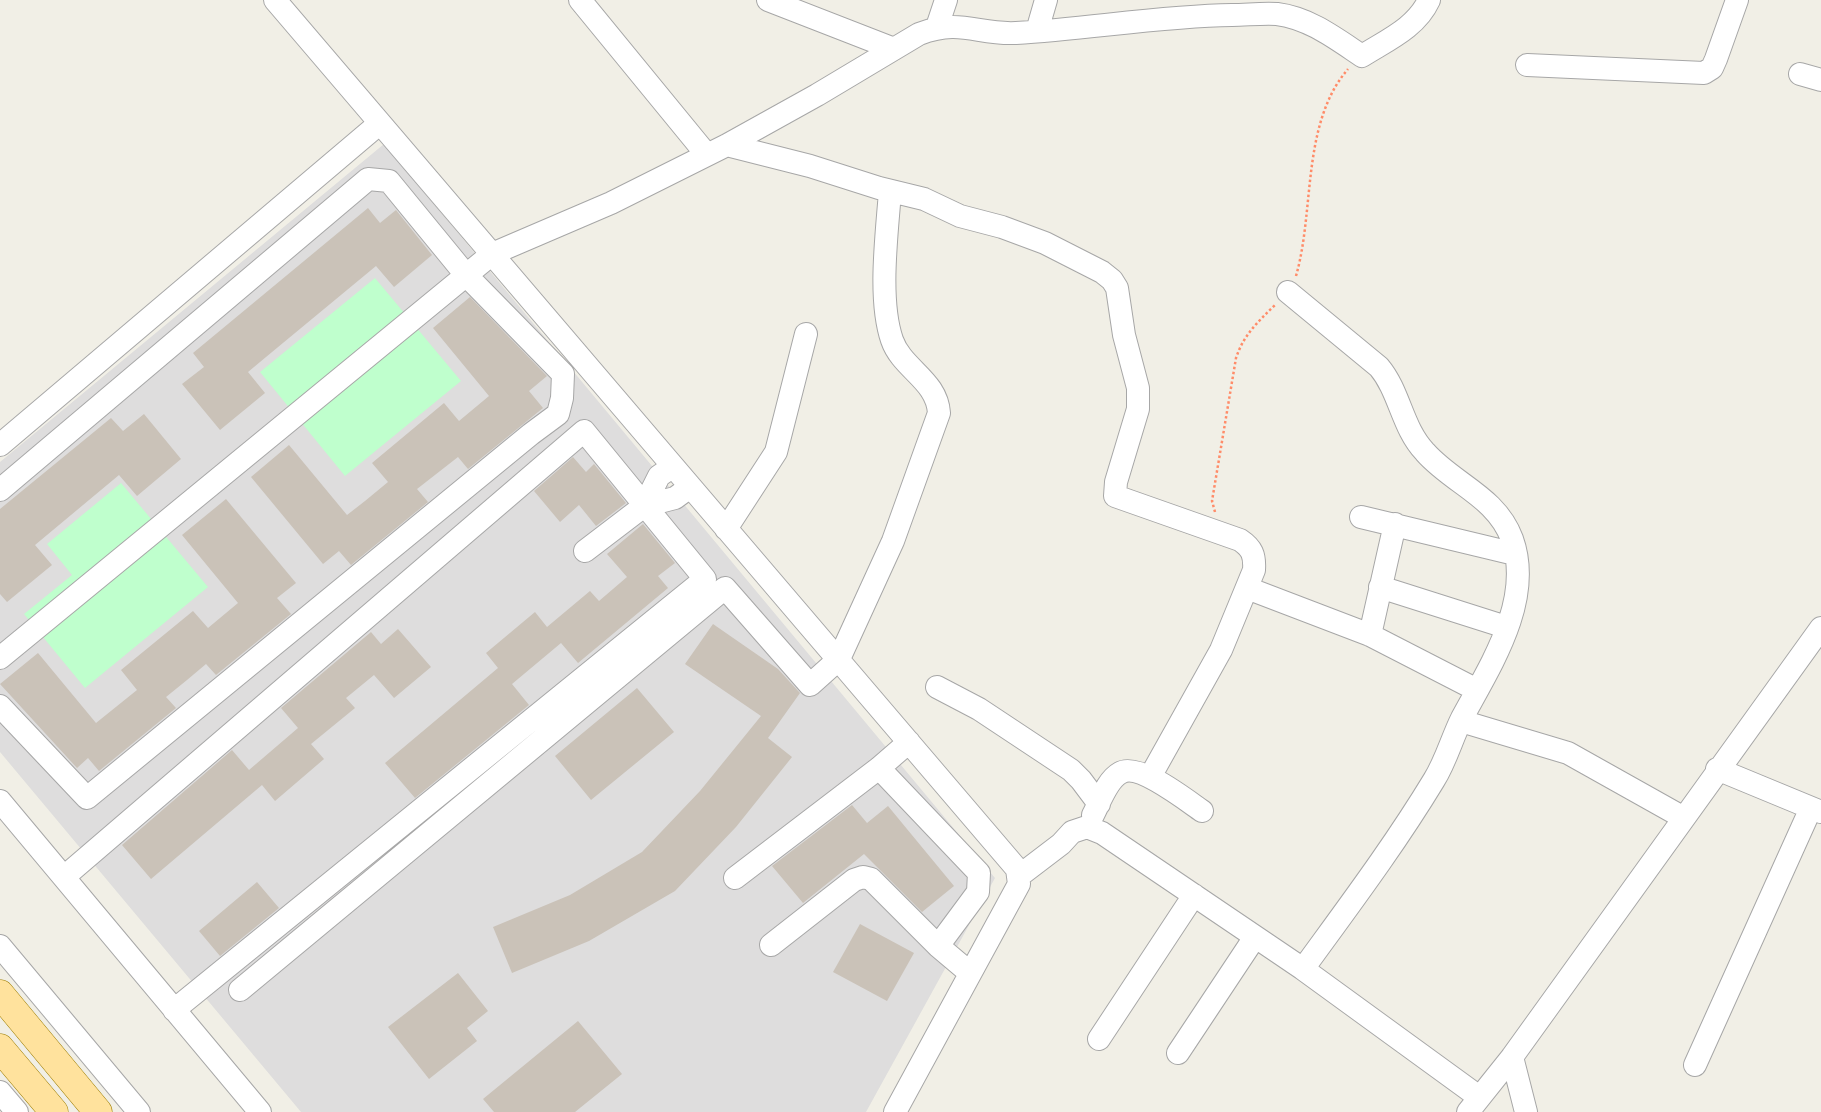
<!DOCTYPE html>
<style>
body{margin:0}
canvas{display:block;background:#f1efe6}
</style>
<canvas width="1821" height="1112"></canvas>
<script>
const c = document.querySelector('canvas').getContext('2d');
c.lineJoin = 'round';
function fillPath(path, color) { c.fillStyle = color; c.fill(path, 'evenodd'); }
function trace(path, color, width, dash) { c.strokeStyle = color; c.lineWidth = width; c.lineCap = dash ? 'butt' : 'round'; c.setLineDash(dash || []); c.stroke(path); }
fillPath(new Path2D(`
 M384 144 995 878 866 1112H301L0 752V462Z`), '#dedddd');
fillPath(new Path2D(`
 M375 278 461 381 345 476 260 372Z
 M121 483 208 587 85 688 24 614 72 575 47 544Z`), '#bfffcd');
fillPath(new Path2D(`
 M368 208 380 223 396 210 432 255 394 287 376 266 266 357 248 372 265 393 220 430 182 384 204 367 193 353Z
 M470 297 547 376 529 391 543 408 468 469 458 457 417 489 428 502 351 565 339 551 323 564 251 477 289 445 347 515 365 501 388 482 372 463 444 403 459 421 489 396 433 328Z
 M144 414 181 459 137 496 119 475 35 545 52 565 7 602 0 594V509L111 418 123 431Z
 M573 457 586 472 594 464 626 503 596 526 579 505 560 522 534 491Z
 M226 499 296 583 277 598 291 614 216 675 206 664 187 680 166 697 176 708 99 771 88 758 77 768 0 684 38 653 96 723 137 690 121 670 193 611 208 628 238 603 182 535Z
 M643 524 675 563 658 576 668 588 578 663 561 643 512 684 529 705 415 798 385 763 498 668 486 653 535 612 547 627 590 591 599 601 627 577 607 554Z
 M713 624 778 669 800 693 768 738 792 757 736 827 675 891 589 941 512 973 493 927 570 895 642 852 700 791 761 716 685 664Z
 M398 629 431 667 394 698 374 675 346 698 355 708 311 744 324 759 275 801 262 785 151 879 122 845 232 750 249 770 298 728 281 708 371 632 381 644Z
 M637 688 674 732 591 800 555 756Z
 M852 805 867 823 888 806 954 886 922 912 864 854 803 903 772 866Z
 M257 882 279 908 220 956 199 931Z
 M860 924 914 953 887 1001 833 972Z
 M458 973 488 1011 467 1028 477 1041 429 1079 388 1027Z
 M578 1021 622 1074 575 1112H494L483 1099Z`), '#cac2b8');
const minor = new Path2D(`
 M275 0 1017 869 1019 884 895 1112
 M580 0 707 155
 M768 0 894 49
 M937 27 946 0
 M1037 31 1046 0
 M1527 65 1704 73 1712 68 1716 59 1737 0
 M1800 74 1821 80
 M727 145 810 166 879 188 924 199 960 216 1002 227 1045 243 1102 272 1112 280 1117 288 1124 335 1138 388V409L1116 482 1115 496 1240 540C1252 548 1255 555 1254 570L1221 650 1150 777
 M1288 292 1379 367C1400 392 1402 428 1425 452 1453 484 1496 496 1512 539 1534 600 1490 666 1462 718 1452 738 1446 761 1434 780 1394 846 1348 907 1303 969
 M0 445 380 123
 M0 490 368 179 389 181 466 275 563 374 562 398 558 414 531 434 87 798 0 706
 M644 506 659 476 672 467
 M1361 517 1515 554
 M726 529 776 452 806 334
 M585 551 644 506 675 498 690 487
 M1380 587 1506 627
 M1247 588 1370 635 1477 690
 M1370 635 1395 524
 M0 658 492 254 611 203 727 145 817 95 919 34C961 18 977 35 1016 33 1088 29 1159 16 1232 15 1246 15 1262 13 1277 14 1309 18 1335 38 1362 56 1387 40 1416 28 1429 0
 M937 687 979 709 1071 770 1081 780 1099 804
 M1461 721 1568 753 1684 818
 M879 768 979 873 978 892 938 946 970 973
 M1717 769 1821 812
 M0 801 260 1112
 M1093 815C1100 802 1107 780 1120 773 1138 762 1186 800 1202 811
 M1019 876 1061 844 1072 832 1087 827 1102 833 1303 969 1479 1097
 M64 877 584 431 705 579 174 1010
 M735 878 879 768 909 742
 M771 945 854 880 863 877 871 879 938 946
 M0 946 139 1112
 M240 990 725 588 810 685 839 659 893 541 939 413C937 380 902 369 892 340 878 299 887 234 890 191
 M1099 1039 1194 895
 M1178 1053 1255 937
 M1512 1057 1526 1112
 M1695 1065 1811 808
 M0 1092 17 1112
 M1468 1112 1512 1057 1821 628`);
const major = new Path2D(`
 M0 994 98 1112
 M0 1048 54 1112`);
trace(minor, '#a7a7a7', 24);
trace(major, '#9c7d00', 29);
trace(new Path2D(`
 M1296 276C1315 210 1301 124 1348 69
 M1215 512 1212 501 1236 358C1244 334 1258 322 1275 305`), '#ff8c69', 2.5, [2.5, 2.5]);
trace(minor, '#fff', 22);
trace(major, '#ffe29d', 28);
</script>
